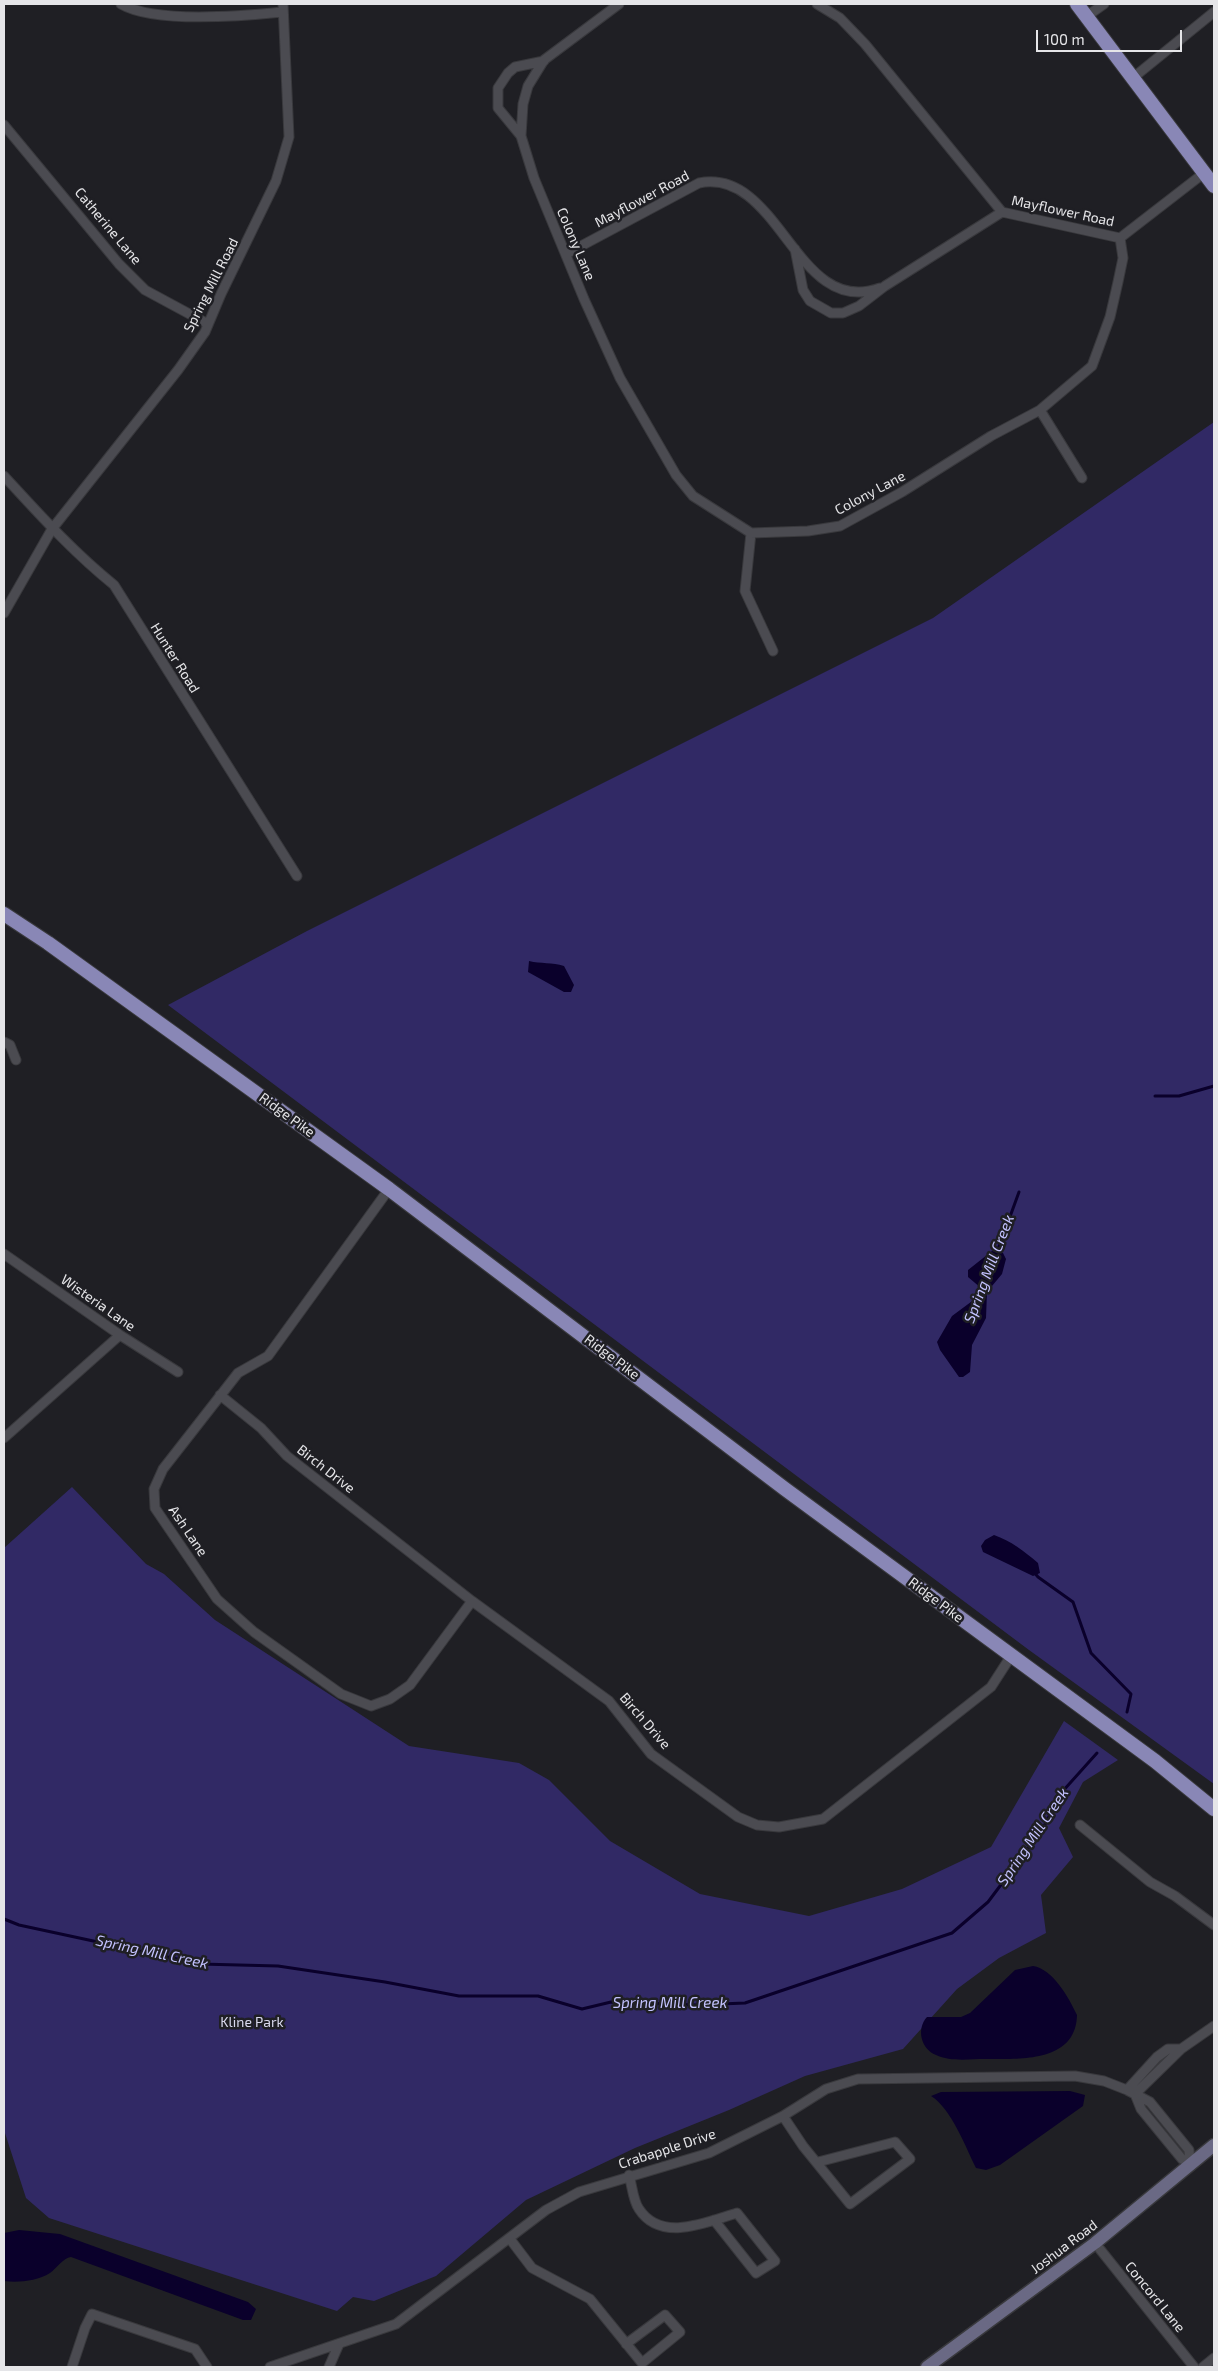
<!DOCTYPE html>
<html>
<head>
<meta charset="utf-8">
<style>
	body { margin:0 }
	#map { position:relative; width:1218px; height:2371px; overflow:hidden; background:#1f1f24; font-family:"Exo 2",sans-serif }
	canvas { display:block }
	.frame { position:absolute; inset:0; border:5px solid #e5e5e8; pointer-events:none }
	.scale { position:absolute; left:1036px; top:30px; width:146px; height:22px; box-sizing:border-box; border:2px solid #e5e5e8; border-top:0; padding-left:6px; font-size:15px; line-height:18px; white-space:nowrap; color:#e5e5e8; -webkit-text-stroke:4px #1f1f24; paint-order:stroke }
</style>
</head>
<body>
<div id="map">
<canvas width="1218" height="2371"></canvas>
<div class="frame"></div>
<div class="scale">100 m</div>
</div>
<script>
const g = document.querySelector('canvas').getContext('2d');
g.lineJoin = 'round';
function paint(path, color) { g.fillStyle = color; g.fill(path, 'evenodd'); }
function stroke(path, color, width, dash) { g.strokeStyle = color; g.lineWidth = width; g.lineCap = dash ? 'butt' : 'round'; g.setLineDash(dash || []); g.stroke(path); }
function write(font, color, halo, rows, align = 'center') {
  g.font = font + ' "Exo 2",sans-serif'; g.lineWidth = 5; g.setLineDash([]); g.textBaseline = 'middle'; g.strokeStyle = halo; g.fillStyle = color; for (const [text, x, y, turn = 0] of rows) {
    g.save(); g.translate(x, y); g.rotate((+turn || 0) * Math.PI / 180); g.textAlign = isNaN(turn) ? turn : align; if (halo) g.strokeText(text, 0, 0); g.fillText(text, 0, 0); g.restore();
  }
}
const green = new Path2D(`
	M1214 422V1784L1029 1650 168 1005 307 931 933 618Z
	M72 1487 146 1564 164 1574 215 1620 409 1746 519 1763 549 1780 610 1841 700 1894 809 1916 902 1889 991 1847 1064 1721 1118 1760 1083 1782 1059 1828 1073 1857 1041 1895 1046 1933 999 1958 957 1989 903 2049 805 2076 729 2110 635 2148 526 2200 436 2276 374 2301 353 2297 337 2311 49 2218 26 2198 4 2130V1548Z`);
const water = new Path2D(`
	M529 961C541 964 552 962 564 966L574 985 571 992H564L528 972Z
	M992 1251 1003 1253 1006 1259 1002 1274 987 1292 986 1318 972 1345 970 1372 963 1377H959L940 1350 937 1342 952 1316 979 1296 981 1288 968 1277V1270Z
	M994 1535C1011 1541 1024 1551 1038 1563L1040 1573 1033 1576 983 1552 981 1546 985 1540Z
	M1033 1966C1053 1969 1069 1998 1077 2015 1076 2063 1019 2059 985 2059 970 2059 950 2062 936 2055 921 2049 916 2029 927 2017H961L970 2013 1015 1970Z
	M1070 2091 1085 2095 1083 2106 1000 2165 986 2170 976 2168C966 2148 951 2108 931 2096L941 2092Z
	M19 2230 60 2234 248 2302 256 2309 251 2320H243L71 2257C63 2258 57 2268 50 2273 37 2281 18 2283 4 2281V2233Z`);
const stream = new Path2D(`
	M1155 1096H1179L1214 1086
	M996 1255 1019 1192
	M1033 1571 1038 1577 1073 1602 1091 1653 1131 1694 1127 1712
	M4 1919 19 1925 200 1964 278 1966 385 1982 459 1996H538L582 2009 611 2002 696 2005 745 2003 952 1933 988 1902 1042 1830 1062 1792 1097 1753`);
const street = new Path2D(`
	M121 4C155 24 243 16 282 12
	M619 4 544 60 528 86 523 104 521 136 534 178 584 299 620 378 676 475 693 496 751 533 808 531 840 526 902 492 991 436 1040 410 1092 366 1110 317 1118 282 1123 258 1120 238
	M817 4 840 18 865 44 1002 212
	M1087 16 1104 4
	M1134 77 1214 12
	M4 125 119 264 145 290 208 324
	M521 136 498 108V88L508 73 515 67 544 61
	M795 249 803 290 810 301 831 313H843L859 306 885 286 1002 212 1120 238 1204 173
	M566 254 699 183C780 167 796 319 880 288
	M1040 410 1082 478
	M4 476C39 514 73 552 114 585L297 876
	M751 533 745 591 773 651
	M4 613 52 529 178 370 205 332 221 294 276 181 289 137 283 4
	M4 1042 10 1045 16 1060
	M389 1189 268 1356 238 1373 163 1469 154 1489 155 1508 217 1599 254 1632 341 1694 371 1706 390 1699 410 1685 472 1601
	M4 1254 120 1335 178 1372
	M220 1395 261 1428 287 1456 472 1601 609 1701 651 1754 738 1817 757 1825 779 1827 823 1819 991 1687 1011 1656
	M4 1438 120 1335
	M1080 1825 1150 1882 1175 1896 1214 1925
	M1127 2090 1157 2057 1168 2049H1181
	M1135 2094 1181 2049 1214 2026
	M1135 2094 1141 2109 1182 2159 1190 2164
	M783 2116 803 2146 850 2204 910 2159 895 2142 818 2162
	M629 2175C632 2185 633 2201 639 2209 661 2243 707 2222 737 2213L775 2261 756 2273 714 2220
	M510 2239 532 2268 590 2299 642 2363 680 2332 665 2315 626 2344
	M1095 2243 1194 2367
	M72 2367 85 2328 92 2314 195 2349 207 2367
	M270 2367 396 2324 546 2210 579 2192 709 2153 783 2116 826 2089 858 2079 1075 2076 1104 2081 1127 2090 1150 2102 1189 2150 1190 2164
	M329 2367 339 2344
	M1203 2367 1214 2358`);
const secondary = new Path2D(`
	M927 2367 1095 2243 1214 2145`);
const primary = new Path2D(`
	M1077 4 1214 186
	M4 914 48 943 389 1189 785 1489 1155 1761 1214 1809`);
const streetNames = [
	["Mayflower Road",642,199,-28],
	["Mayflower Road",1063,211,12],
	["Catherine Lane",108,226,50],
	["Colony Lane",576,244,67],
	["Spring Mill Road",211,285,-63],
	["Colony Lane",870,493,-28],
	["Hunter Road",175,658,58],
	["Ridge Pike",287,1115,36],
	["Wisteria Lane",98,1303,35],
	["Ridge Pike",612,1357,37],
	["Birch Drive",326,1469,38],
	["Ash Lane",188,1531,56],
	["Ridge Pike",936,1600,37],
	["Birch Drive",645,1721,49],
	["Crabapple Drive",667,2149,-18],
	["Joshua Road",1064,2247,-37],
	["Concord Lane",1155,2297,51]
];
const parkNames = [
	["Kline Park",252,2022]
];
const waterNames = [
	["Spring Mill Creek",989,1269,-69],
	["Spring Mill Creek",1033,1837,-56],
	["Spring Mill Creek",152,1952,12],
	["Spring Mill Creek",670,2003]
];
paint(green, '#312965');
paint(water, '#0a002b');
stroke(stream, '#0a002b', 3);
stroke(street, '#39393d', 11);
stroke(secondary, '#39393d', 15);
stroke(primary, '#39393d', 16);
stroke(street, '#4b4b51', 9);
stroke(secondary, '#6a6984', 12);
stroke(primary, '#8987b6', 14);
write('14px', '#e5e5e8', '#1f1f24', streetNames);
write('14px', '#d9d9ee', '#1f1f24', parkNames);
write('italic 15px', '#c3c2fe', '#1f1f24', waterNames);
</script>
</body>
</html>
